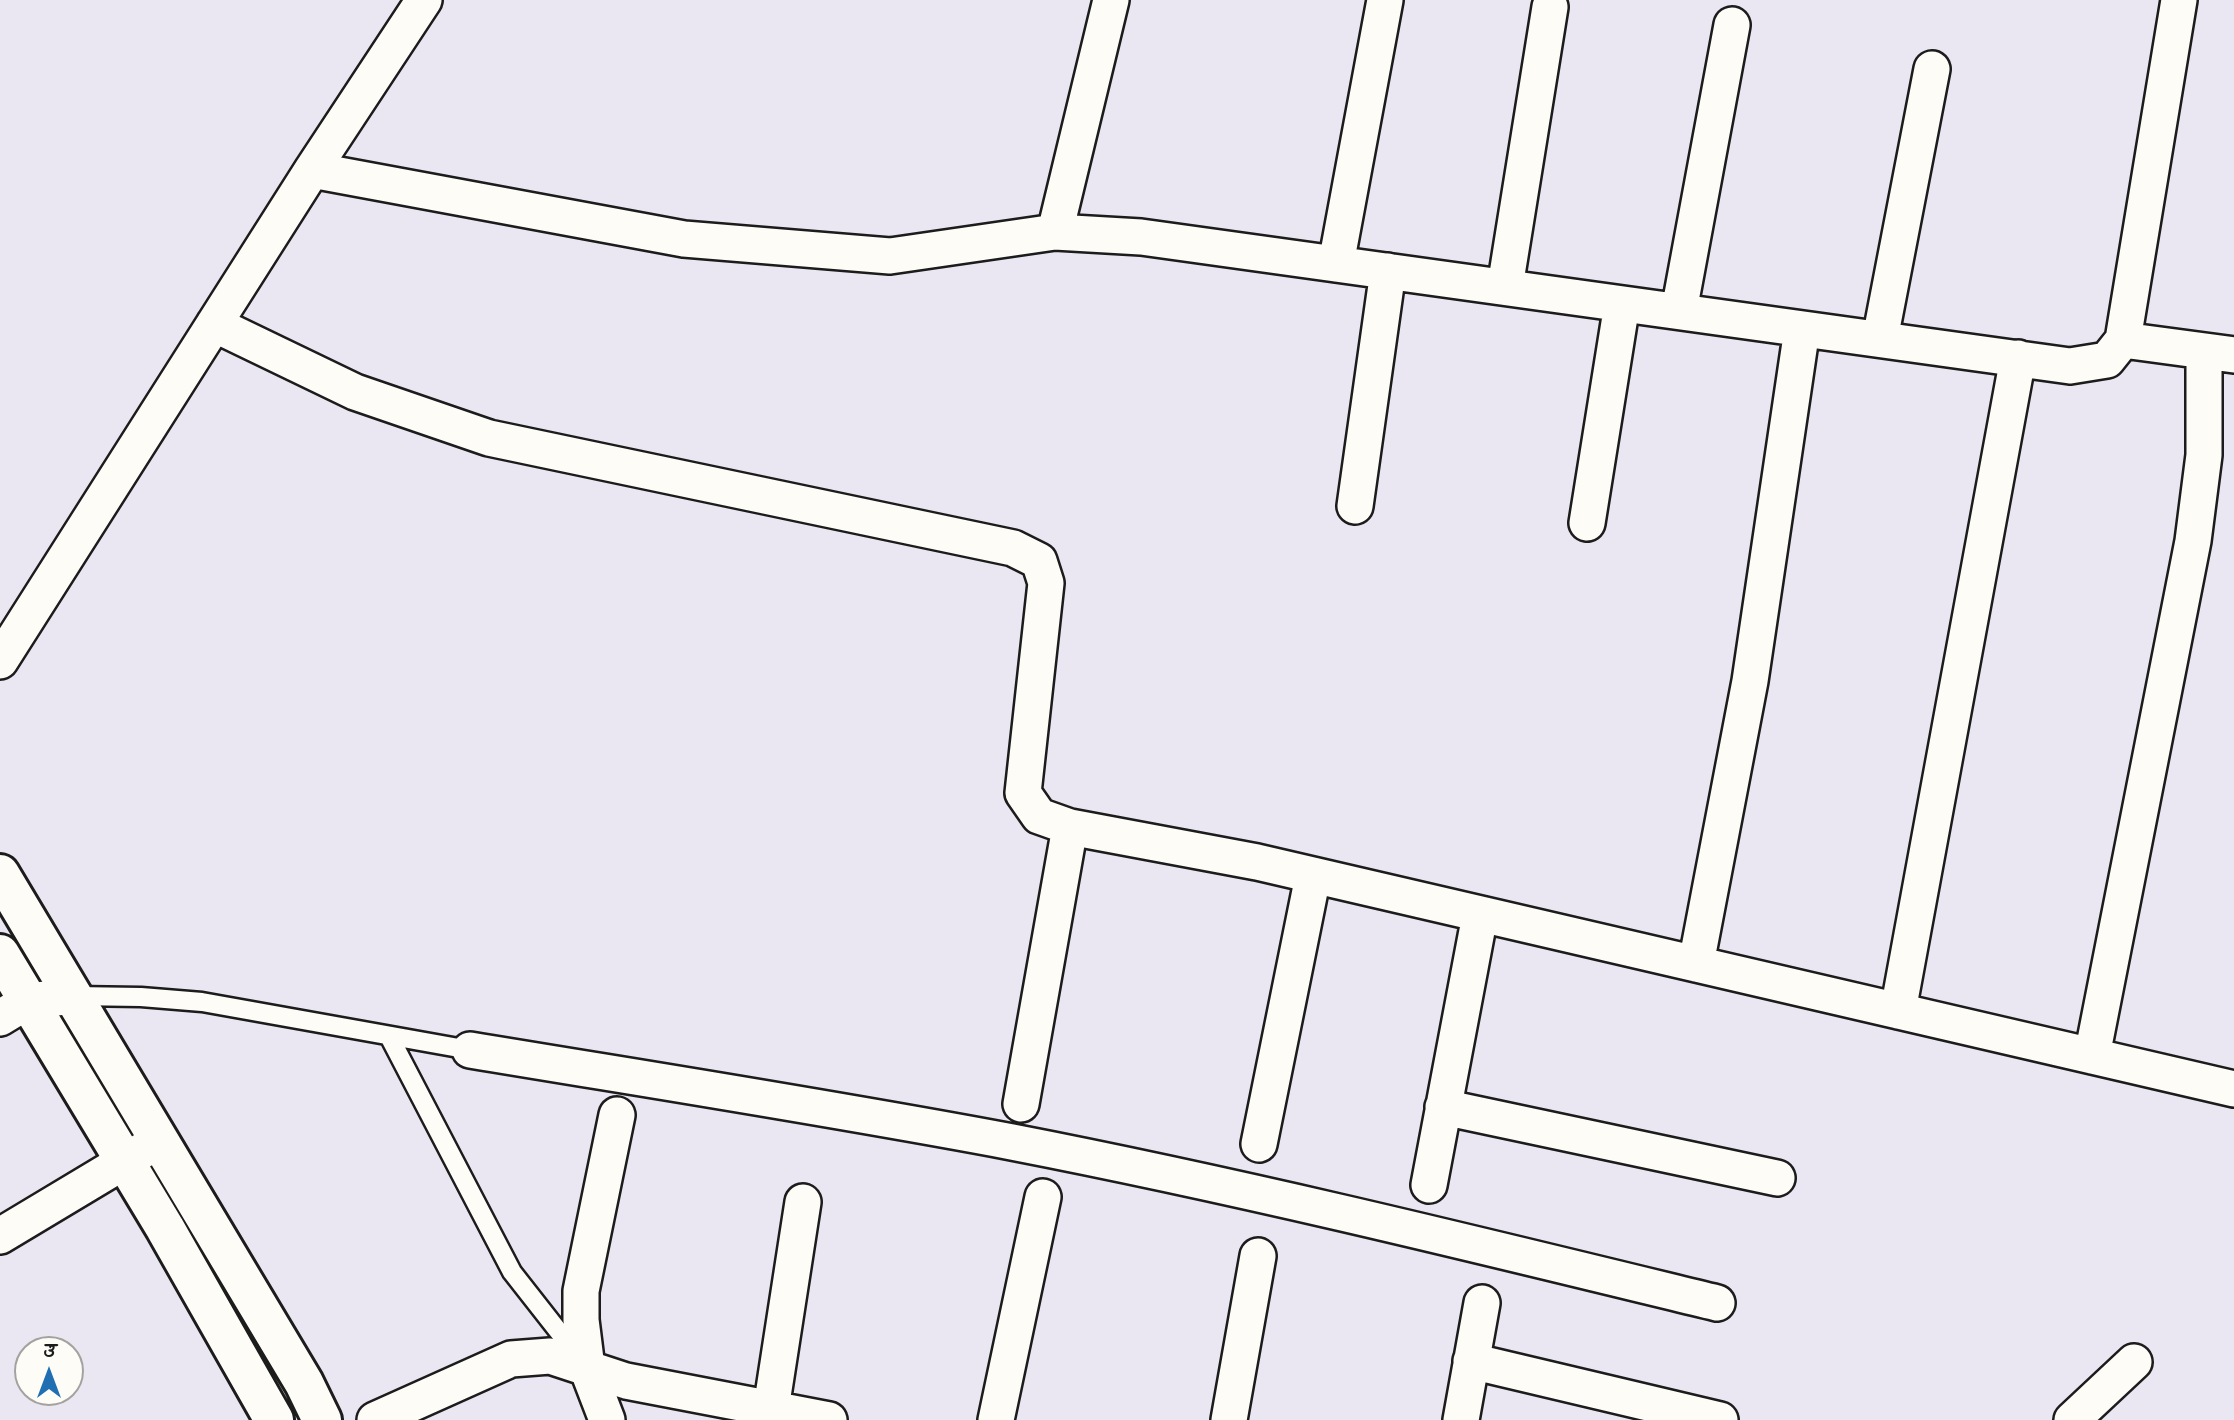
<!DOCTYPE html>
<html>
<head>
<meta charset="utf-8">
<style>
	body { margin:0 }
	#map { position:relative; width:2234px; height:1420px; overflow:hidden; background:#eae7f2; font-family:Kalam,"Playpen Sans Deva",sans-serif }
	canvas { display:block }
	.north { position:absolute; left:14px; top:1336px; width:70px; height:70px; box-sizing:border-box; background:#fdfcf7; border:2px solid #a3a29f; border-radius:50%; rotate:0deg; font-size:19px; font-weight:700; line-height:28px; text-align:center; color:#1c1c1c }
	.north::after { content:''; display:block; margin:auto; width:24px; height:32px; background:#1f6fb2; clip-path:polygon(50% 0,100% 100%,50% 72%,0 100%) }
</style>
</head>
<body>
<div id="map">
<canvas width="2234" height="1420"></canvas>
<div class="north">उ</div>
</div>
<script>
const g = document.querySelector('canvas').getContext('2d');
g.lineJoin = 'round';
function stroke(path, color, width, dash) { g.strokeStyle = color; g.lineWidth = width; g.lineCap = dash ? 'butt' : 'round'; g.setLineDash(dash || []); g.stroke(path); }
const service = new Path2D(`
	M74 996 141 997 202 1002 470 1050
	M389 1036 512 1272 581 1360`);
const minor = new Path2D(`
	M312 170 684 239 890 256 1055 232 1141 237 2070 366 2107 360 2123 340 2179 0
	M1055 232 1111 0
	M1336 264 1385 0
	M1505 287 1550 7
	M1679 311 1732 25
	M214 324 355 392 489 438 1013 548 1039 561 1046 583 1023 793 1039 816 1070 827 1257 862 2234 1089
	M1880 339 1932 69
	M2123 340 2234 355
	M1355 506 1388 271
	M1587 523 1622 304
	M0 661 312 170 424 0
	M1696 964 1750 681 1802 329
	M1898 1011 2018 358
	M0 1018 28 1001 74 996
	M470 1050C651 1080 832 1108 1012 1142 1249 1188 1483 1246 1717 1303
	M2092 1056 2193 541 2204 455V351
	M1021 1104 1070 827
	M1443 1107 1777 1178
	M1259 1144 1313 876
	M1429 1185 1480 915
	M0 1236 150 1146
	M1471 1361 1720 1420
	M771 1409 803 1202
	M375 1420 511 1359 550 1356 626 1381 829 1420
	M607 1420 587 1368 581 1320V1291L617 1115
	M996 1420 1043 1197
	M1229 1420 1258 1256
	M1461 1420 1482 1303
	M2072 1420 2134 1362`);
const primary = new Path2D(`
	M0 874 304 1383 322 1420
	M0 954 165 1228 274 1420`);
stroke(service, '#1c1c1c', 23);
stroke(minor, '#1c1c1c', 40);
stroke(primary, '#1c1c1c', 44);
stroke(service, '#fdfcf7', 18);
stroke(minor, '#fdfcf7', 35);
stroke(primary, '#fdfcf7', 38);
</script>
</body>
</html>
